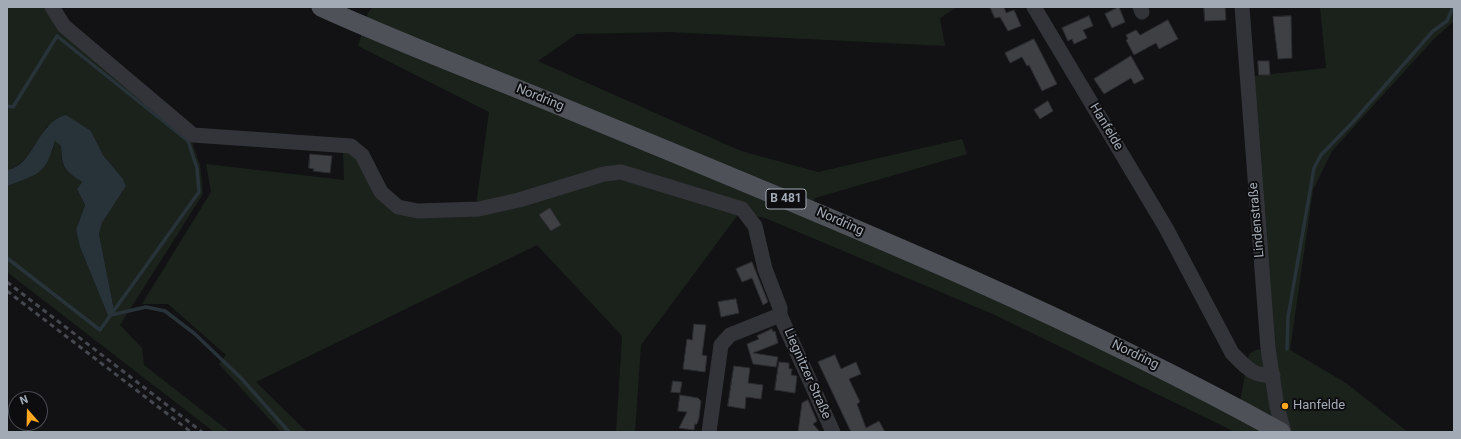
<!DOCTYPE html>
<html>
<head>
<meta charset="utf-8">
<style>
	body { margin:0 }
	#map { position:relative; width:1461px; height:439px; overflow:hidden; background:#121214; font-family:Roboto,sans-serif }
	canvas { display:block }
	.frame { position:absolute; inset:0; border:8px solid #a2aab6; pointer-events:none }
	.north { position:absolute; left:8px; top:391px; width:40px; height:40px; box-sizing:border-box; background:#0d0d0f; border:1px solid #494c52; border-radius:50%; rotate:340deg; font-size:11px; font-weight:700; line-height:16px; text-align:center; color:#a2aab6 }
	.north::after { content:''; display:block; margin:auto; width:14px; height:18px; background:#ffa71f; clip-path:polygon(50% 0,100% 100%,50% 72%,0 100%) }
</style>
</head>
<body>
<div id="map">
<canvas width="1461" height="439"></canvas>
<div class="frame"></div>
<div class="north">N</div>
</div>
<script>
const g = document.querySelector('canvas').getContext('2d');
g.lineJoin = 'round';
function paint(path, color) { g.fillStyle = color; g.fill(path, 'evenodd'); }
function stroke(path, color, width, dash) { g.strokeStyle = color; g.lineWidth = width; g.lineCap = dash ? 'butt' : 'round'; g.setLineDash(dash || []); g.stroke(path); }
function write(font, color, halo, rows, align = 'center') {
  g.font = font + ' Roboto,sans-serif'; g.lineWidth = 4; g.setLineDash([]); g.textBaseline = 'middle'; g.strokeStyle = halo; g.fillStyle = color; for (const [text, x, y, turn = 0] of rows) {
    g.save(); g.translate(x, y); g.rotate((+turn || 0) * Math.PI / 180); g.textAlign = isNaN(turn) ? turn : align; if (halo) g.strokeText(text, 0, 0); g.fillText(text, 0, 0); g.restore();
  }
}
const green = new Path2D(`
	M7 7H49L190 136 200 165 203 194 120 325 142 348 144 365 230 432H214L7 272V186L31 177 52 152 55 141 61 146C61 168 64 170 82 182L77 189 85 205 76 230 80 247 109 318 114 310 99 234 102 223 126 186 123 179 103 155 91 131 82 126H47C38 140 25 167 7 170Z
	M372 7H957L940 18 945 46 670 32 577 34 538 61 741 151 818 172 962 139 967 154 815 198 807 216 1096 344 1237 417 1249 354 1256 350 1268 348 1246 77 1326 68 1320 7H1454V21L1433 40 1332 151 1313 190 1290 350 1346 383 1408 432H1235L995 315 765 218 740 212 641 345 635 432H616L622 336 537 245 256 382 307 432H281L219 364 226 355 168 304H142L211 192 206 164 344 180 343 150H349L398 213 476 205 489 112 358 46 368 13Z`);
const water = new Path2D(`
	M66 115 91 131 103 155 123 179 126 186 102 223 99 234 114 310 109 318 80 247 76 230 85 205 77 189 82 182C64 170 62 168 61 146L55 141C45 175 39 174 7 186V170C34 166 37 122 66 115Z`);
const stream = new Path2D(`
	M7 106 13 107 57 36 188 141 197 168 199 192 100 330 7 258
	M111 315 146 307 165 311 195 334 241 378 289 432
	M1287 349 1288 317 1314 168 1321 155 1353 122 1433 31 1447 21 1453 7`);
const building = new Path2D(`
	M990 7H1004L1006 13 1014 10 1021 26 1008 31 1000 17 995 18Z
	M1119 7 1125 22 1112 28 1105 14Z
	M1204 7H1225L1226 20 1205 21Z
	M1089 16 1093 26 1083 30 1087 38 1074 44 1072 39 1068 41 1062 28Z
	M1291 16 1292 58 1278 59 1273 17Z
	M1168 20 1178 39 1159 49 1156 43 1134 55 1126 40 1128 39 1126 35 1136 30 1140 35Z
	M1034 39 1057 84 1042 91 1029 65 1027 66 1022 57 1010 63 1005 53Z
	M1131 56 1144 79 1134 84 1131 78 1104 94 1094 79Z
	M1258 61H1269L1270 75H1259Z
	M1048 101 1053 111 1040 119 1034 110Z
	M310 154 332 156 330 173 313 171 314 169 309 168Z
	M550 208 561 225 551 231 539 215Z
	M752 262 768 302 763 305 752 278 742 282 736 269Z
	M736 299 739 313 721 317 718 302Z
	M694 324 706 325 702 355 707 356 705 372 683 369 687 339 692 340Z
	M772 329 773 332 775 331 778 343 753 353 778 357 776 367 753 364 747 344 759 339 757 336Z
	M835 355 841 369 856 362 861 374 849 379 860 402 857 404 866 428 879 421 885 432H851L818 362Z
	M779 362 789 363V369H792L791 375 797 376 795 393 775 390Z
	M734 366 750 368 748 383 763 385 761 399 746 397 745 409 728 406Z
	M673 381 682 382 680 393 671 392Z
	M680 395 698 398 701 401 699 418 697 424H695L694 430 679 428 687 412 678 411Z
	M808 400 817 421 813 424 820 432H798L802 403Z`);
const minor = new Path2D(`
	M52 7 64 26 193 135 351 146 362 155 381 192 398 207 418 211 479 209 519 200 604 174 621 172 742 209 755 226 765 269 780 308V315L833 432
	M1034 7 1166 228 1232 353C1245 366 1253 377 1273 375
	M1140 7 1142 12
	M1242 7 1268 348 1277 407 1284 432
	M709 432 721 345 730 335 780 315`);
const major = new Path2D(`
	M321 7C398 42 477 72 555 104 801 206 1048 303 1281 432`);
const rail = new Path2D(`
	M7 282 202 432
	M7 291 191 432`);
const markers = [
	[1285,406,4,"#ffa71f"]
];
const shields = [
	[786,199,40]
];
const shieldNames = [
	["B 481",786,199]
];
const streetNames = [
	["Nordring",540,98,22],
	["Hanfelde",1106,127,59],
	["Lindenstraße",1257,220,-95],
	["Nordring",840,222,24],
	["Nordring",1135,355,26],
	["Liegnitzer Straße",807,374,66]
];
const poiNames = [
	["Hanfelde",1293,406]
];
paint(green, '#1a221b');
paint(water, '#283239');
stroke(stream, '#283239', 3.5);
paint(building, '#3e4044');
stroke(building, '#2c2c30', 1);
stroke(minor, '#333439', 15);
stroke(major, '#4f5159', 19);
stroke(rail, '#46484f', 3, [5, 4]);
for (const [x, y, r, color] of markers) { const dot = new Path2D(); dot.arc(x, y, r, 0, 2 * Math.PI); g.fillStyle = color; g.fill(dot); stroke(dot, '#0d0d0f', 1.5); }
for (const [x, y, w] of shields) { const box = new Path2D(); box.roundRect(x - w / 2, y - 10, w, 20, 3); g.fillStyle = '#0d0d0f'; g.fill(box); stroke(box, '#a2aab6', 1); }
write('bold 12px', '#a2aab6', null, shieldNames);
write('13px', '#a2aab6', '#0d0d0f', streetNames);
write('13px', '#a2aab6', '#0d0d0f', poiNames, 'left');
</script>
</body>
</html>
